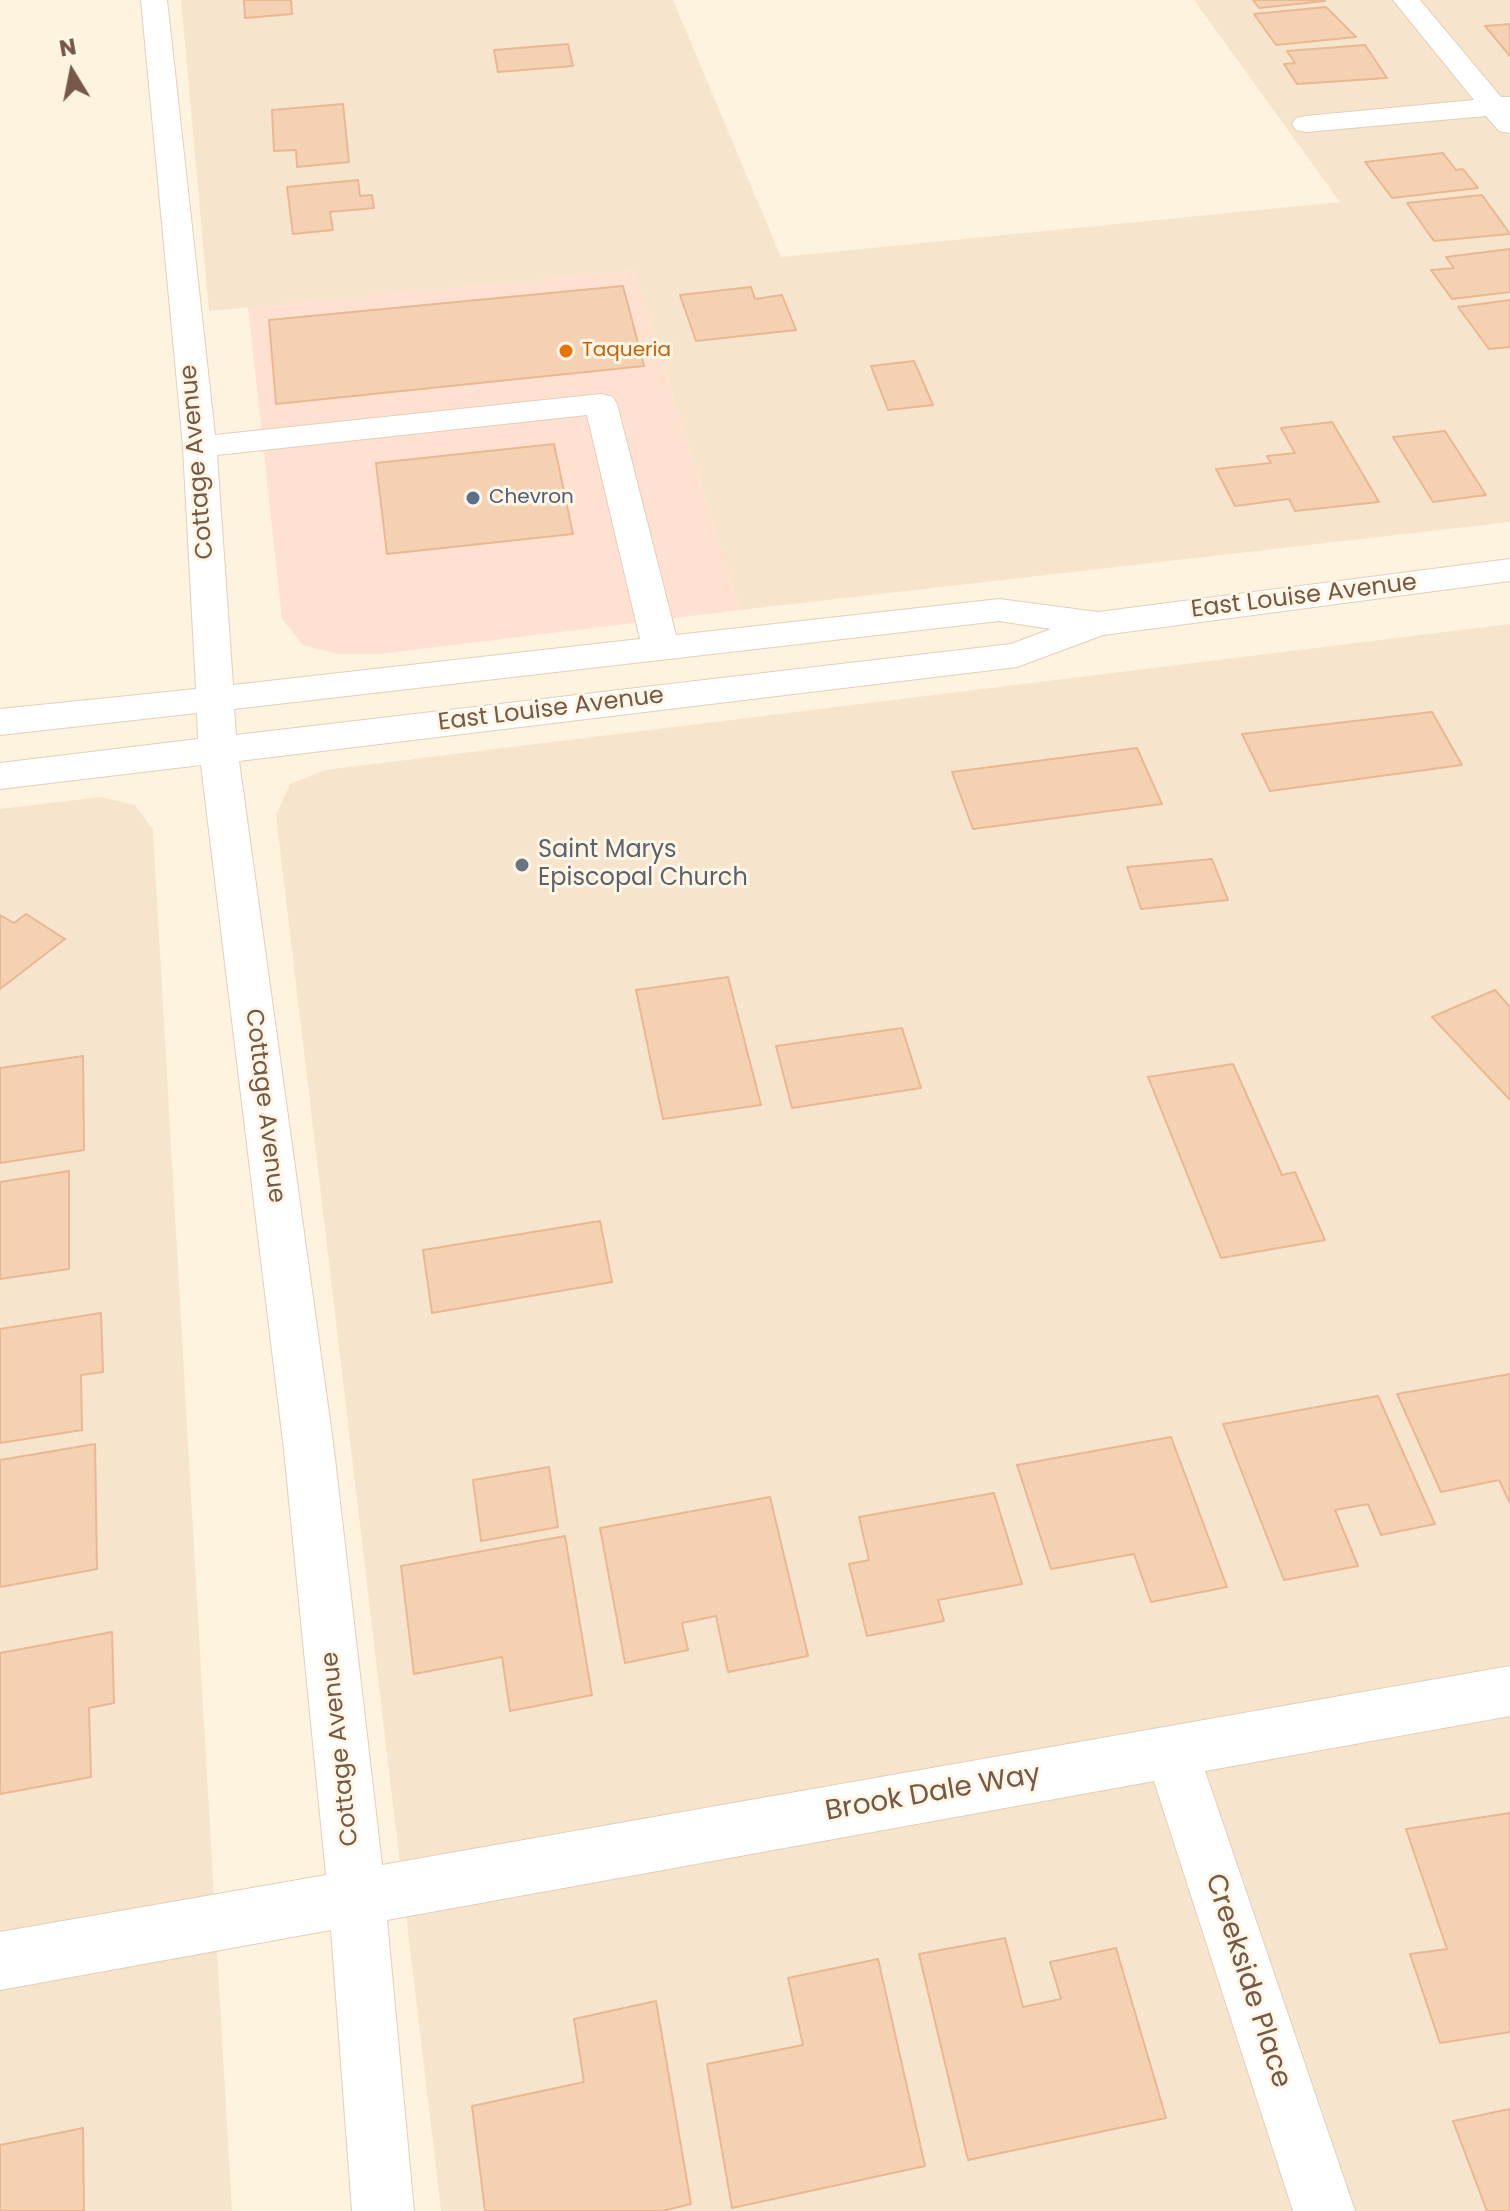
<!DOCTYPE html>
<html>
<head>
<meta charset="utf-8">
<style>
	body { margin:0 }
	#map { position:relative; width:1510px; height:2211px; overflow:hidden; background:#fef3de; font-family:Poppins,sans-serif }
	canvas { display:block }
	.north { position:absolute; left:32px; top:32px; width:80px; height:80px; -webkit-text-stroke:6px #fff6e6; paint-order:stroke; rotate:350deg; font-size:22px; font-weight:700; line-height:32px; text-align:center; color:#755845 }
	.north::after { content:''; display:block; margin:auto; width:28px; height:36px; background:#755845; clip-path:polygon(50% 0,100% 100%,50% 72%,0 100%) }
</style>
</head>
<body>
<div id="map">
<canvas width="1510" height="2211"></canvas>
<div class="north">N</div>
</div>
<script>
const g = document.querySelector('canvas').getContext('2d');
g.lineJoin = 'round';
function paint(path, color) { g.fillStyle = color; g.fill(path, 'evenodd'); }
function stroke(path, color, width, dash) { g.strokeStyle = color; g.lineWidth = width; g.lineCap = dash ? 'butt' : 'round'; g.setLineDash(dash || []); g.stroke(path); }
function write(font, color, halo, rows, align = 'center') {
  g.font = font + ' Poppins,sans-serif'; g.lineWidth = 6; g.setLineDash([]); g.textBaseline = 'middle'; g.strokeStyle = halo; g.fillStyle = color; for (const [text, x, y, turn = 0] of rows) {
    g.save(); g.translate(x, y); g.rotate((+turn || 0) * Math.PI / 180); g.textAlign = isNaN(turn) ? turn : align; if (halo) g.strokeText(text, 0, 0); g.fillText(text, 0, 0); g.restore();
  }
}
const residential = new Path2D(`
	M181 0H673L781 257 1340 202 1194 0H1510V522L740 610 634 271 209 311Z
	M1510 624V2211H441L276 815 290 784 325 770Z
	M100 797 135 805 153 830 232 2211H0V809Z`);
const commercial = new Path2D(`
	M634 271 740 610 380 654H338L303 645 282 619 248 307Z`);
const building = new Path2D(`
	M244 0H291L292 14 245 18Z
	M1253 0H1324L1325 1 1259 8Z
	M1326 7 1356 37 1276 45 1254 14Z
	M1510 24V56L1485 26Z
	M568 44 573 66 498 72 494 50Z
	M1365 45 1387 78 1297 84 1284 64 1295 63 1287 51Z
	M343 104 349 162 297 167 296 150 274 151 272 110Z
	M1443 153 1456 170 1463 169 1478 188 1392 198 1365 162Z
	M358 180 360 196 372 195 374 208 330 212 333 230 293 234 287 187Z
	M1482 195 1510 234 1434 241 1407 203Z
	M1510 249V292L1452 299 1431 270 1454 268 1446 257Z
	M623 286 644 366 276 404 269 320Z
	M751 287 755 299 782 295 796 330 696 341 680 295Z
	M1510 300V347L1489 349 1458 307Z
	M914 361 933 405 888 410 871 366Z
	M1332 422 1379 502 1295 511 1289 499 1235 506 1216 469 1271 463 1267 456 1295 453 1281 428Z
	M1445 431 1486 495 1433 502 1393 437Z
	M554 444 573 534 387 554 376 463Z
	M1432 712 1462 765 1270 791 1242 734Z
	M1137 748 1162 804 973 829 952 772Z
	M1212 859 1228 900 1141 909 1127 867Z
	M26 914 65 939 0 989V915L14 923Z
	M728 977 761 1105 663 1119 636 990Z
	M1495 990 1510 1007V1100L1432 1017Z
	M902 1028 921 1088 792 1108 776 1046Z
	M83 1056 84 1150 0 1163V1068Z
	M1233 1064 1282 1175 1295 1172 1325 1240 1221 1258 1148 1077Z
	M69 1171V1269L0 1279V1182Z
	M600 1221 612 1282 432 1313 423 1250Z
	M101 1313 103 1372 81 1375 82 1430 0 1443V1329Z
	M1510 1374V1503L1499 1480 1441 1492 1397 1394Z
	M1378 1396 1435 1524 1381 1535 1368 1504 1335 1510 1358 1566 1284 1580 1223 1424Z
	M1171 1437 1227 1587 1151 1602 1134 1554 1051 1569 1017 1465Z
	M95 1444 97 1569 0 1587V1460Z
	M549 1467 558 1527 481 1541 473 1480Z
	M994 1493 1022 1584 938 1600 944 1621 867 1636 849 1564 869 1560 859 1517Z
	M770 1497 808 1656 728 1672 716 1616 682 1623 688 1650 625 1663 600 1528Z
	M565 1536 592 1695 510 1711 502 1657 414 1674 401 1566Z
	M112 1632 114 1703 89 1708 91 1777 0 1794V1653Z
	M1510 1813V2032L1440 2043 1410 1954 1447 1949 1406 1829Z
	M1005 1938 1023 2007 1061 1999 1050 1962 1116 1948 1166 2118 968 2160 919 1954Z
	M878 1959 925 2166 732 2208 707 2064 803 2045 788 1978Z
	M656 2001 691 2204 662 2211H485L472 2106 584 2082 574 2019Z
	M1510 2109V2211H1487L1453 2121Z
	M83 2128 84 2211H0V2145Z`);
const minor = new Path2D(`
	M141 0H167L215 435 601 394 613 397 617 404 676 635 999 599 1098 612 1510 559V581L1103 635 1017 667 239 761 334 1450 382 1865 1510 1666V1716L1205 1771 1355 2211H1293L1154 1781 387 1920 414 2211H352L331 1930 0 1990V1932L326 1875 284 1450 201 765 0 789V763L198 739 197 713 0 735V709L196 689 183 447ZM587 415 640 639 233 685 217 455ZM999 621 1051 629 1011 644 236 735 234 709Z
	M1393 0H1420L1501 97H1510V133L1499 131 1486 116 1306 132 1296 130 1292 124 1296 118 1306 116 1474 100Z`);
const markers = [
	[566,351,8,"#e8710a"],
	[473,498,8,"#5c6f8a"],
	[522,865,8,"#6b7280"]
];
const farFoodnames = [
	["Taqueria",582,351]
];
const farServicenames = [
	["Chevron",489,498]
];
const streetNames = [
	["Cottage Avenue",198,462,-95],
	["East Louise Avenue",1304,597,-7],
	["East Louise Avenue",551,710,-7],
	["Cottage Avenue",264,1106,83],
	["Cottage Avenue",341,1749,-96]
];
const worshipNames = [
	["Saint Marys",538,851],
	["Episcopal Church",538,879]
];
const nearStreetnames = [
	["Brook Dale Way",933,1794,-10],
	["Creekside Place",1247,1981,72]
];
paint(residential, '#f6e5cc');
paint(commercial, '#ffe1d1');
paint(building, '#f5d1b4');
stroke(building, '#e9b893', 2);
stroke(minor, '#e2cfba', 2);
paint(minor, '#fff');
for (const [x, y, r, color] of markers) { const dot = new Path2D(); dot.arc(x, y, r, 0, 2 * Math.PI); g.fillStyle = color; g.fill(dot); stroke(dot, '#fff6e6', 3); }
write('20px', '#c56008', '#fff6e6', farFoodnames, 'left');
write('20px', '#4e5e75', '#fff6e6', farServicenames, 'left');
write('24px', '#755845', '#fff6e6', streetNames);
write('24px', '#5b616d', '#fff6e6', worshipNames, 'left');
write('28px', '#755845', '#fff6e6', nearStreetnames);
</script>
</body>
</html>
